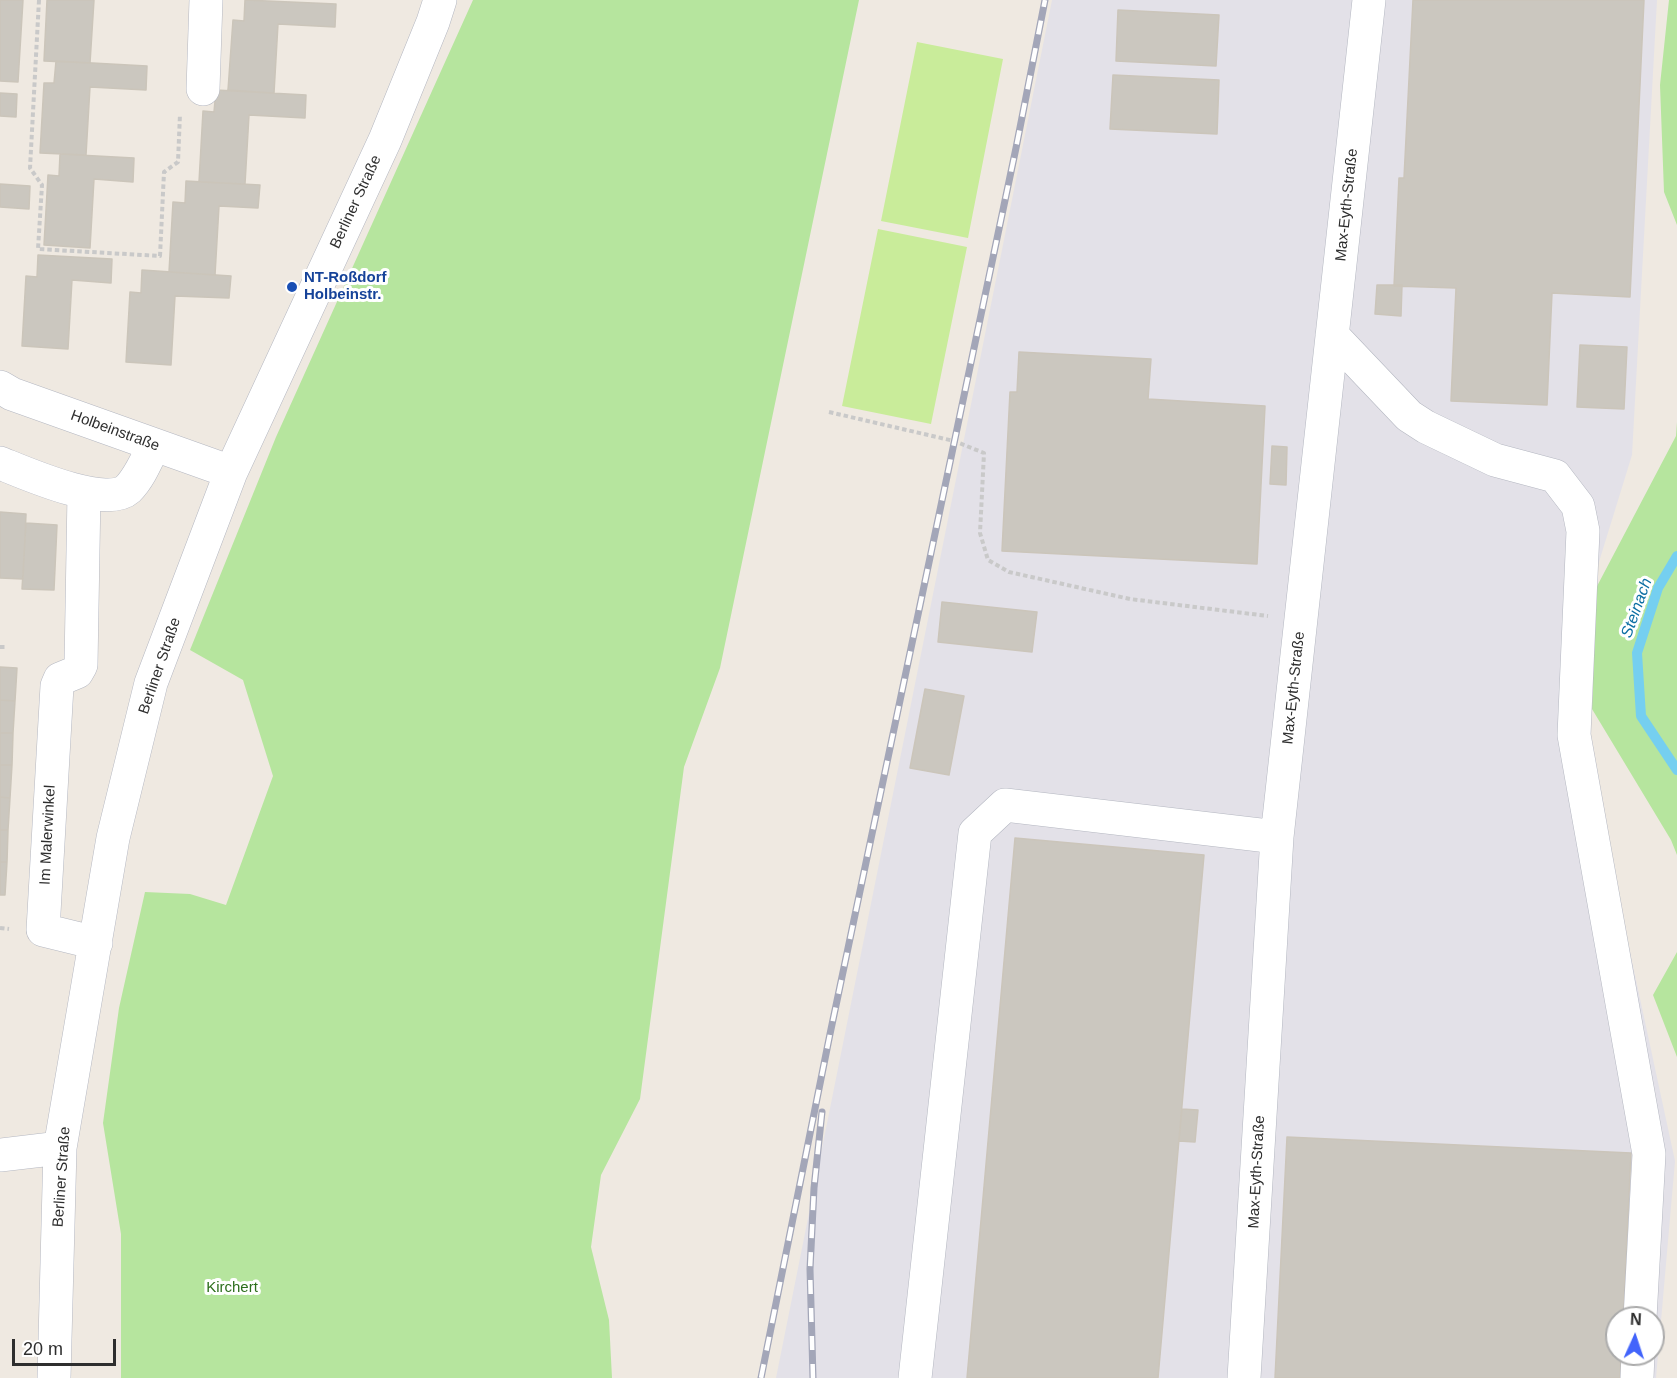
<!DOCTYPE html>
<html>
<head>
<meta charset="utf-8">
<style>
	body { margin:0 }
	#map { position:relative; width:1677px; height:1378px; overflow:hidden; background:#efe9e1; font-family:Helvetica,sans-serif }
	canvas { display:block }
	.north { position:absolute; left:1605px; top:1306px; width:60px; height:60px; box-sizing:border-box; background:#fff; border:2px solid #ababab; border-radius:50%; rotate:3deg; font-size:16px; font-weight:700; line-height:24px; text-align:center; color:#2e2e2e }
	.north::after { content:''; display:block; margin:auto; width:21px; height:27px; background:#4264fb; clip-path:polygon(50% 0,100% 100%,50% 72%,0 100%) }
	.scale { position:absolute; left:12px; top:1339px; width:104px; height:27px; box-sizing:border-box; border:3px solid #2e2e2e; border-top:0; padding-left:8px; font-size:18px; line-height:21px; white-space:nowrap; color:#2e2e2e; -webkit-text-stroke:4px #fff; paint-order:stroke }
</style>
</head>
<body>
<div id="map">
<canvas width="1677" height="1378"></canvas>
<div class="north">N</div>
<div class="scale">20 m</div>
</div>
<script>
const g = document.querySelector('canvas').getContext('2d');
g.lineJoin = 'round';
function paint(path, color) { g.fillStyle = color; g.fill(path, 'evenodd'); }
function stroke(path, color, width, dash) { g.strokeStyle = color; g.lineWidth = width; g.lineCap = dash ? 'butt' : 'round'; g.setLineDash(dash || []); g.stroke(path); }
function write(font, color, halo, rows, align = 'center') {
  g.font = font + ' Helvetica,sans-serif'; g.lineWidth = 6; g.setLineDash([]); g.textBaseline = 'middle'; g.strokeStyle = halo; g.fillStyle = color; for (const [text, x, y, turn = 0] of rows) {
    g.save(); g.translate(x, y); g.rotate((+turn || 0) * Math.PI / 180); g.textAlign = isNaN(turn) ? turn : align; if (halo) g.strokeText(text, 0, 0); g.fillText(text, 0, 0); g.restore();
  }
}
const industrial = new Path2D(`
	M1052 0H1657L1632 455 1590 591 1581 725 1675 1161 1656 1378H776ZM1617 1318H1653V1354H1617Z`);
const green = new Path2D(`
	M473 0H859L720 668 684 767 640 1099 601 1175 591 1247 609 1320 612 1378H121V1234L103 1123 119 1008 145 892 190 894 226 905 273 776 243 680 190 650 276 437Z
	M1669 0H1677V225L1664 192 1660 85Z
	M1677 422V855L1671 840 1592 709 1595 590 1676 436Z
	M1677 952V1057L1653 995Z`);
const pitch = new Path2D(`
	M917 42 1003 59 968 238 881 221Z
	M878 229 967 247 931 424 842 406Z`);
const stream = new Path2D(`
	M1677 556 1658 588 1637 653 1641 716 1677 770`);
const building = new Path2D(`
	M0 0H23L18 82 0 81Z
	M47 0H94L90 63 44 61Z
	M245 0 336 4 335 27 278 24 274 93 228 90 233 20 244 21Z
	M1413 0H1644L1630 297 1552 293 1547 405 1451 401 1456 288 1394 286 1399 178H1404Z
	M1118 10 1219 15 1216 66 1116 61Z
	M56 61 147 66 146 90 90 87 86 155 40 153 44 83H54Z
	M1113 75 1219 80 1217 134 1110 129Z
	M216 90 306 95 305 118 249 115 245 184 199 182 203 111 214 112Z
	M0 93 17 94 16 117 0 116Z
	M60 154 134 158 133 182 94 179 90 248 44 245 48 175 59 176Z
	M186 181 260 185 258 208 219 206 215 275 169 272 173 202 185 203Z
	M0 184 30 186 29 209 0 207Z
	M38 255 112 259 111 283 72 280 68 349 22 346 26 276 37 277Z
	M142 270 231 276 229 298 175 296 171 365 126 362 130 292 141 293Z
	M1377 285H1402L1401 316 1375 314Z
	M1580 345 1627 347 1624 409 1577 407Z
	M1019 352 1151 359 1148 399 1265 406 1257 564 1002 551 1010 392H1017Z
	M1272 446 1287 447 1286 485 1270 484Z
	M0 512 26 514 23 579 0 578Z
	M26 523 57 525 54 590 22 589Z
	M942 602 1037 612 1032 652 938 642Z
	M0 667 17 668 15 701 0 700Z
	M925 689 964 696 949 775 910 768Z
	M0 700 15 701 13 733H0Z
	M0 733H13L12 765H0Z
	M0 765H12L10 798 0 797Z
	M0 797 10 798 8 830H0Z
	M0 830H8L7 862H0Z
	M1015 838 1204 855 1158 1378H967Z
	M0 862H7L5 895H0Z
	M1182 1109 1198 1110 1195 1142 1179 1141Z
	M1287 1137 1631 1153 1623 1318H1617V1354H1621L1620 1378H1275Z`);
const path = new Path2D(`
	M39 0 30 168 42 185 38 249 160 256 164 172 178 162 180 114
	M829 412 954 441 984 453 980 533 988 560 1009 572 1130 599 1268 616
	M0 647H7
	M0 928 9 929`);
const minor = new Path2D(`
	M203 89 206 0
	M1332 335 1409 416 1426 427 1495 460 1555 476 1578 506 1583 531 1574 735 1649 1154 1640 1318
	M0 387 12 394 231 472
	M0 463C25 473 106 509 128 489 140 477 147 459 154 445
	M84 493 81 665 77 672 60 679 57 686 43 930 96 943
	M0 1155 60 1148
	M54 1378 60 1148 113 838 151 683 231 472 385 140 433 22 440 0
	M915 1378 975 833 1005 805 1277 837
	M1244 1378 1277 837 1369 0
	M1637 1378 1638 1354`);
const rail = new Path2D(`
	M761 1378 830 1034 1016 148 1045 0
	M813 1378 810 1269 814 1188 822 1112`);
const markers = [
	[292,287,6,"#1a4fb4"]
];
const streetNames = [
	["Berliner Straße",356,202,-65],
	["Max-Eyth-Straße",1347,205,-84],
	["Holbeinstraße",115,431,20],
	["Berliner Straße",160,666,-71],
	["Max-Eyth-Straße",1294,688,-84],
	["Im Malerwinkel",48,835,-87],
	["Max-Eyth-Straße",1257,1172,-87],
	["Berliner Straße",62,1177,-86]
];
const transitNames = [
	["NT-Roßdorf",304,278],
	["Holbeinstr.",304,295]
];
const parkNames = [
	["Kirchert",232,1288]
];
const waterNames = [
	["Steinach",1637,608,-70]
];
paint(industrial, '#e3e1e8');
paint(green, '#b6e59e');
paint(pitch, '#c9ec9a');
stroke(stream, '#75cff0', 10);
paint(building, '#cbc7bf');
stroke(building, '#cbc5ba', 1.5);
stroke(minor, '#b4b7c1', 34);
stroke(path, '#c9c9c9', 4, [4.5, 3]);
stroke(minor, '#fff', 33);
stroke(rail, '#a3a6b8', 7);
stroke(rail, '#fff', 4.5, [14]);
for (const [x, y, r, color] of markers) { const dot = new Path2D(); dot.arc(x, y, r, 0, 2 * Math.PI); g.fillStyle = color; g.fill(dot); stroke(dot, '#fff', 2); }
write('15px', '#2e2e2e', '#fff', streetNames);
write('bold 15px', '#164399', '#fff', transitNames, 'left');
write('15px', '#2c6e1b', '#fff', parkNames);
write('italic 16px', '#0d6fa3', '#fff', waterNames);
</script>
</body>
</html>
